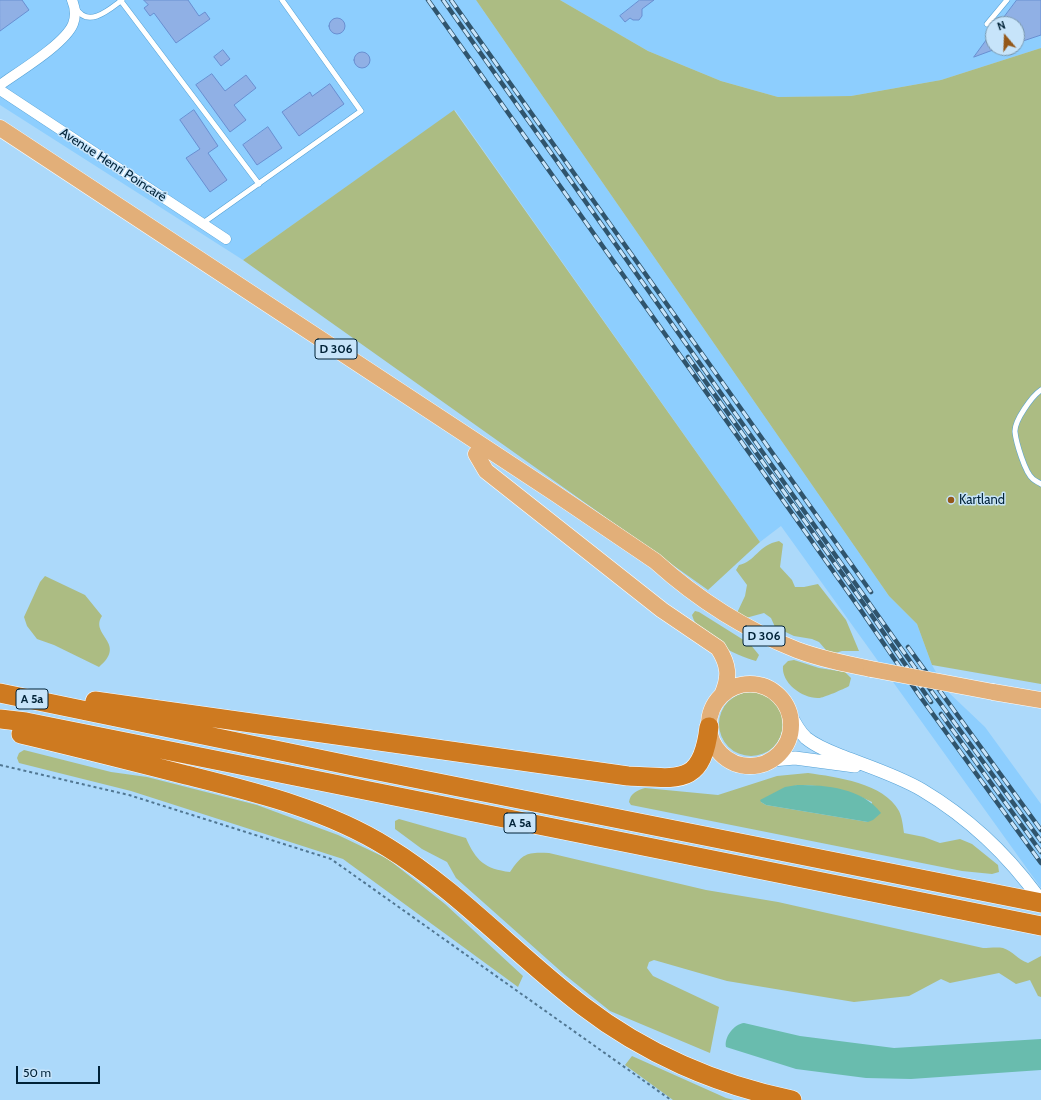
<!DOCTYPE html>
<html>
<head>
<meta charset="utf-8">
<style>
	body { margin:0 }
	#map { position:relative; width:1041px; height:1100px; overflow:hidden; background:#acd9fa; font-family:Cabin,sans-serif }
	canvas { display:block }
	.north { position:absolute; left:985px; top:16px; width:40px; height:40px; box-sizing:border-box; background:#c7e4fa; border:1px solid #7896ac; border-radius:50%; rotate:341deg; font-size:11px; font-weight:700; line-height:16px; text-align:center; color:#012237 }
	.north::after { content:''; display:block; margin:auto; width:14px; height:18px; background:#94581a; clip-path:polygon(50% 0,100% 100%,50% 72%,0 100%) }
	.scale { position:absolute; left:16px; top:1066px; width:84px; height:18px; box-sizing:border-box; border:2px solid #012237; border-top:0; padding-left:5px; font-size:12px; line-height:14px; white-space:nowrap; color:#012237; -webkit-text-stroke:3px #c7e4fa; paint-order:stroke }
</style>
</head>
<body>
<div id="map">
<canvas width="1041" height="1100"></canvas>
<div class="north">N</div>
<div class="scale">50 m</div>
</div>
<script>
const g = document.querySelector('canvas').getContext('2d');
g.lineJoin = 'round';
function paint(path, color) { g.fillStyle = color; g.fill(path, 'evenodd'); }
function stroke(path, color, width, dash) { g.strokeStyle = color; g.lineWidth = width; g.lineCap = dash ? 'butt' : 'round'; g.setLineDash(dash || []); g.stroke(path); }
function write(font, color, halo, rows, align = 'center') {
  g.font = font + ' Cabin,sans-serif'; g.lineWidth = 3; g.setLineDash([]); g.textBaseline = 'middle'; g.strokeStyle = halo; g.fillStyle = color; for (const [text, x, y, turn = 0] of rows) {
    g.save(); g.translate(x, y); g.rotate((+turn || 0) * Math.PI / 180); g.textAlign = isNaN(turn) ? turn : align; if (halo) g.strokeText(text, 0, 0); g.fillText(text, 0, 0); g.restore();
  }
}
const built = new Path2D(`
	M0 0H476L889 596 917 624 932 665 946 690 985 727 1041 804V888L781 526 760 542 455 110 243 260 0 105Z
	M560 0H1041V48L941 80 851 96 778 97 721 81 648 51ZM993 24H1017V48H993Z`);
const green = new Path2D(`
	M476 0H560L648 51 721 81 778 97 851 96 941 80 1041 48V684L932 665 917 624 889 596Z
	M454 110 760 542 708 590 243 260Z
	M779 541 783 544 780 567 792 580 795 587H804L818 584 846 620 859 651H842L832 654 826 650 819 642 812 639 794 636 775 627 771 618 764 613 742 619 737 613 745 596 747 585 736 570 739 565C755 562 758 545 779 541Z
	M45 576 85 595 102 616C89 635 128 643 99 667L54 645 37 639 27 626 24 617 40 582Z
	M695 611 699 612 750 644 759 655 756 661C735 655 698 638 692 615Z
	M794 660 819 668 845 672 851 678 849 686C844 689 823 698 819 698 803 699 781 683 783 666L788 661Z
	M719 724a32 32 0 1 1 64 0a32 32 0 1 1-64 0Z
	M24 750 111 772 147 777 257 805 338 835 388 859 445 904 523 976 518 987 343 859 131 791 19 763 17 758 19 753Z
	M808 773C836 777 884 783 899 811 902 817 903 826 904 833L924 837 940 843 960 839 972 844 998 865 999 872 992 874 962 871 631 805 629 802C630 793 638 790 645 788L718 795 777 776ZM797 785C824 785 847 790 872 802L868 822 766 805 761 802Z
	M399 819 466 838C476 861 485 869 510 872 523 853 527 852 549 853L706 890 778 902 983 948C989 948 997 947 1003 948 1013 951 1018 960 1028 963L1041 956V997L1038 996 1030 980 1016 984 999 973 950 983 941 979 909 996 854 1002 727 981 654 960 649 962 647 968 653 976 719 1007 710 1053 610 1011 565 975 456 878 447 862 422 849 395 829V821Z
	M632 1056 726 1098 734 1100H673L625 1065Z`);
const water = new Path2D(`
	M797 785C827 785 862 788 881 813L873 820 868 822 766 805 761 802 760 800 785 787Z
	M744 1023 800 1036 894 1048 1041 1039V1070L911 1079 866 1078 796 1069 726 1047C724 1037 734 1024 744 1023Z`);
const building = new Path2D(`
	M0 0H22L29 10 0 31Z
	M144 0H188L199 16 205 12 210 19 176 43 154 13 150 16 144 8 148 5Z
	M640 0H654L642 9V16L639 20H633L630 18 625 22 620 16Z
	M1017 0H1041V35L1017 43V24H999Z
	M329 26a8 8 0 1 1 16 0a8 8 0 1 1-16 0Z
	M993 31V50L974 57Z
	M223 50 230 59 221 66 214 57Z
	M354 60a8 8 0 1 1 16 0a8 8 0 1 1-16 0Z
	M212 74 225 91 246 75 256 88 234 105 246 120 230 132 196 85Z
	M330 84 344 104 299 136 282 112 310 92 312 96Z
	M194 110 218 146 208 153 227 180 210 192 186 158 200 149 180 120Z
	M268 127 282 148 257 165 243 145Z`);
const path = new Path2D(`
	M0 765 129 795 331 859 671 1100`);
const service = new Path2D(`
	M121 1 259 184
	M76 8C88 29 110 9 122 0
	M987 24 1007 0
	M203 223 361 111 282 0
	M1041 390C1032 396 1014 421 1015 432 1016 442 1025 473 1033 479 1035 481 1038 482 1041 484`);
const minor = new Path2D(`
	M0 85C18 72 65 44 73 24 76 16 75 7 72 0
	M0 90 226 239`);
const tertiary = new Path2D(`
	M788 710C793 720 798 731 806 738 817 747 831 752 844 757 870 767 898 776 922 790 969 818 1009 856 1041 901
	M772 760 795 758 855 766`);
const primary = new Path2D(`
	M0 128 556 494 655 561C696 598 746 630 797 650 821 659 846 664 871 669
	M476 454 486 471 662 610 718 648C729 665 730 677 722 695
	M709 725a41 41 0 1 1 82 0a41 41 0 1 1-82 0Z
	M993 692 1041 700`);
const motorway = new Path2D(`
	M0 693 353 766 1041 903
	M95 701 628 776C678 778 702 787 709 727
	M0 719 26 722 1041 926
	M21 734C76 747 131 761 186 775 254 792 326 809 387 847 459 891 516 955 583 1006 644 1053 717 1085 792 1100`);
const rail = new Path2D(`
	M428 0 860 609 919 695 1041 863
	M443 0 932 692 1041 841
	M451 0 871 592
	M688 357 868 610 931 702
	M908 647 1041 830
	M941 714 1041 852`);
const primaryBridge = new Path2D(`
	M871 669 993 692`);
const markers = [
	[951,500,4,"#94581a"]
];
const shields = [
	[336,349,42],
	[764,636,42],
	[32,699,32],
	[520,823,32]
];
const shieldNames = [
	["D 306",336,349],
	["D 306",764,636],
	["A 5a",32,699],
	["A 5a",520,823]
];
const streetNames = [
	["Avenue Henri Poincaré",113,165,33]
];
const poiNames = [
	["Kartland",959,500]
];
paint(built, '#8dcefe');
paint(green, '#acbc83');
paint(water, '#69bcae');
paint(building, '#90b0e5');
stroke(building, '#698fd1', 1);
stroke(service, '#54a1d5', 6);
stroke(minor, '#54a1d5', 11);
stroke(tertiary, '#54a1d5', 14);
stroke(primary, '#fff', 17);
stroke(motorway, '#fff', 20);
stroke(path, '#517792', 2, [3, 3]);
stroke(service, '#fff', 5);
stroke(minor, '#fff', 10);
stroke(tertiary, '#fff', 13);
stroke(primary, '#e2af79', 16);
stroke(motorway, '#ce7a20', 19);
stroke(rail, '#30546c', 4.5);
stroke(rail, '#c7e4fa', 3, [9]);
stroke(primaryBridge, '#fff', 17, []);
stroke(primaryBridge, '#e2af79', 16);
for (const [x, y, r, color] of markers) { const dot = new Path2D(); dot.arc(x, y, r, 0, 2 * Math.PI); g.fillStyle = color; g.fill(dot); stroke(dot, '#c7e4fa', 1.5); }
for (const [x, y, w] of shields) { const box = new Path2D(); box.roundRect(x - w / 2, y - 10, w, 20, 3); g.fillStyle = '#c7e4fa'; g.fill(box); stroke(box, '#012237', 1); }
write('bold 12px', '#012237', null, shieldNames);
write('13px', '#012237', '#c7e4fa', streetNames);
write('13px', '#012237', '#c7e4fa', poiNames, 'left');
</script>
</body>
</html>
